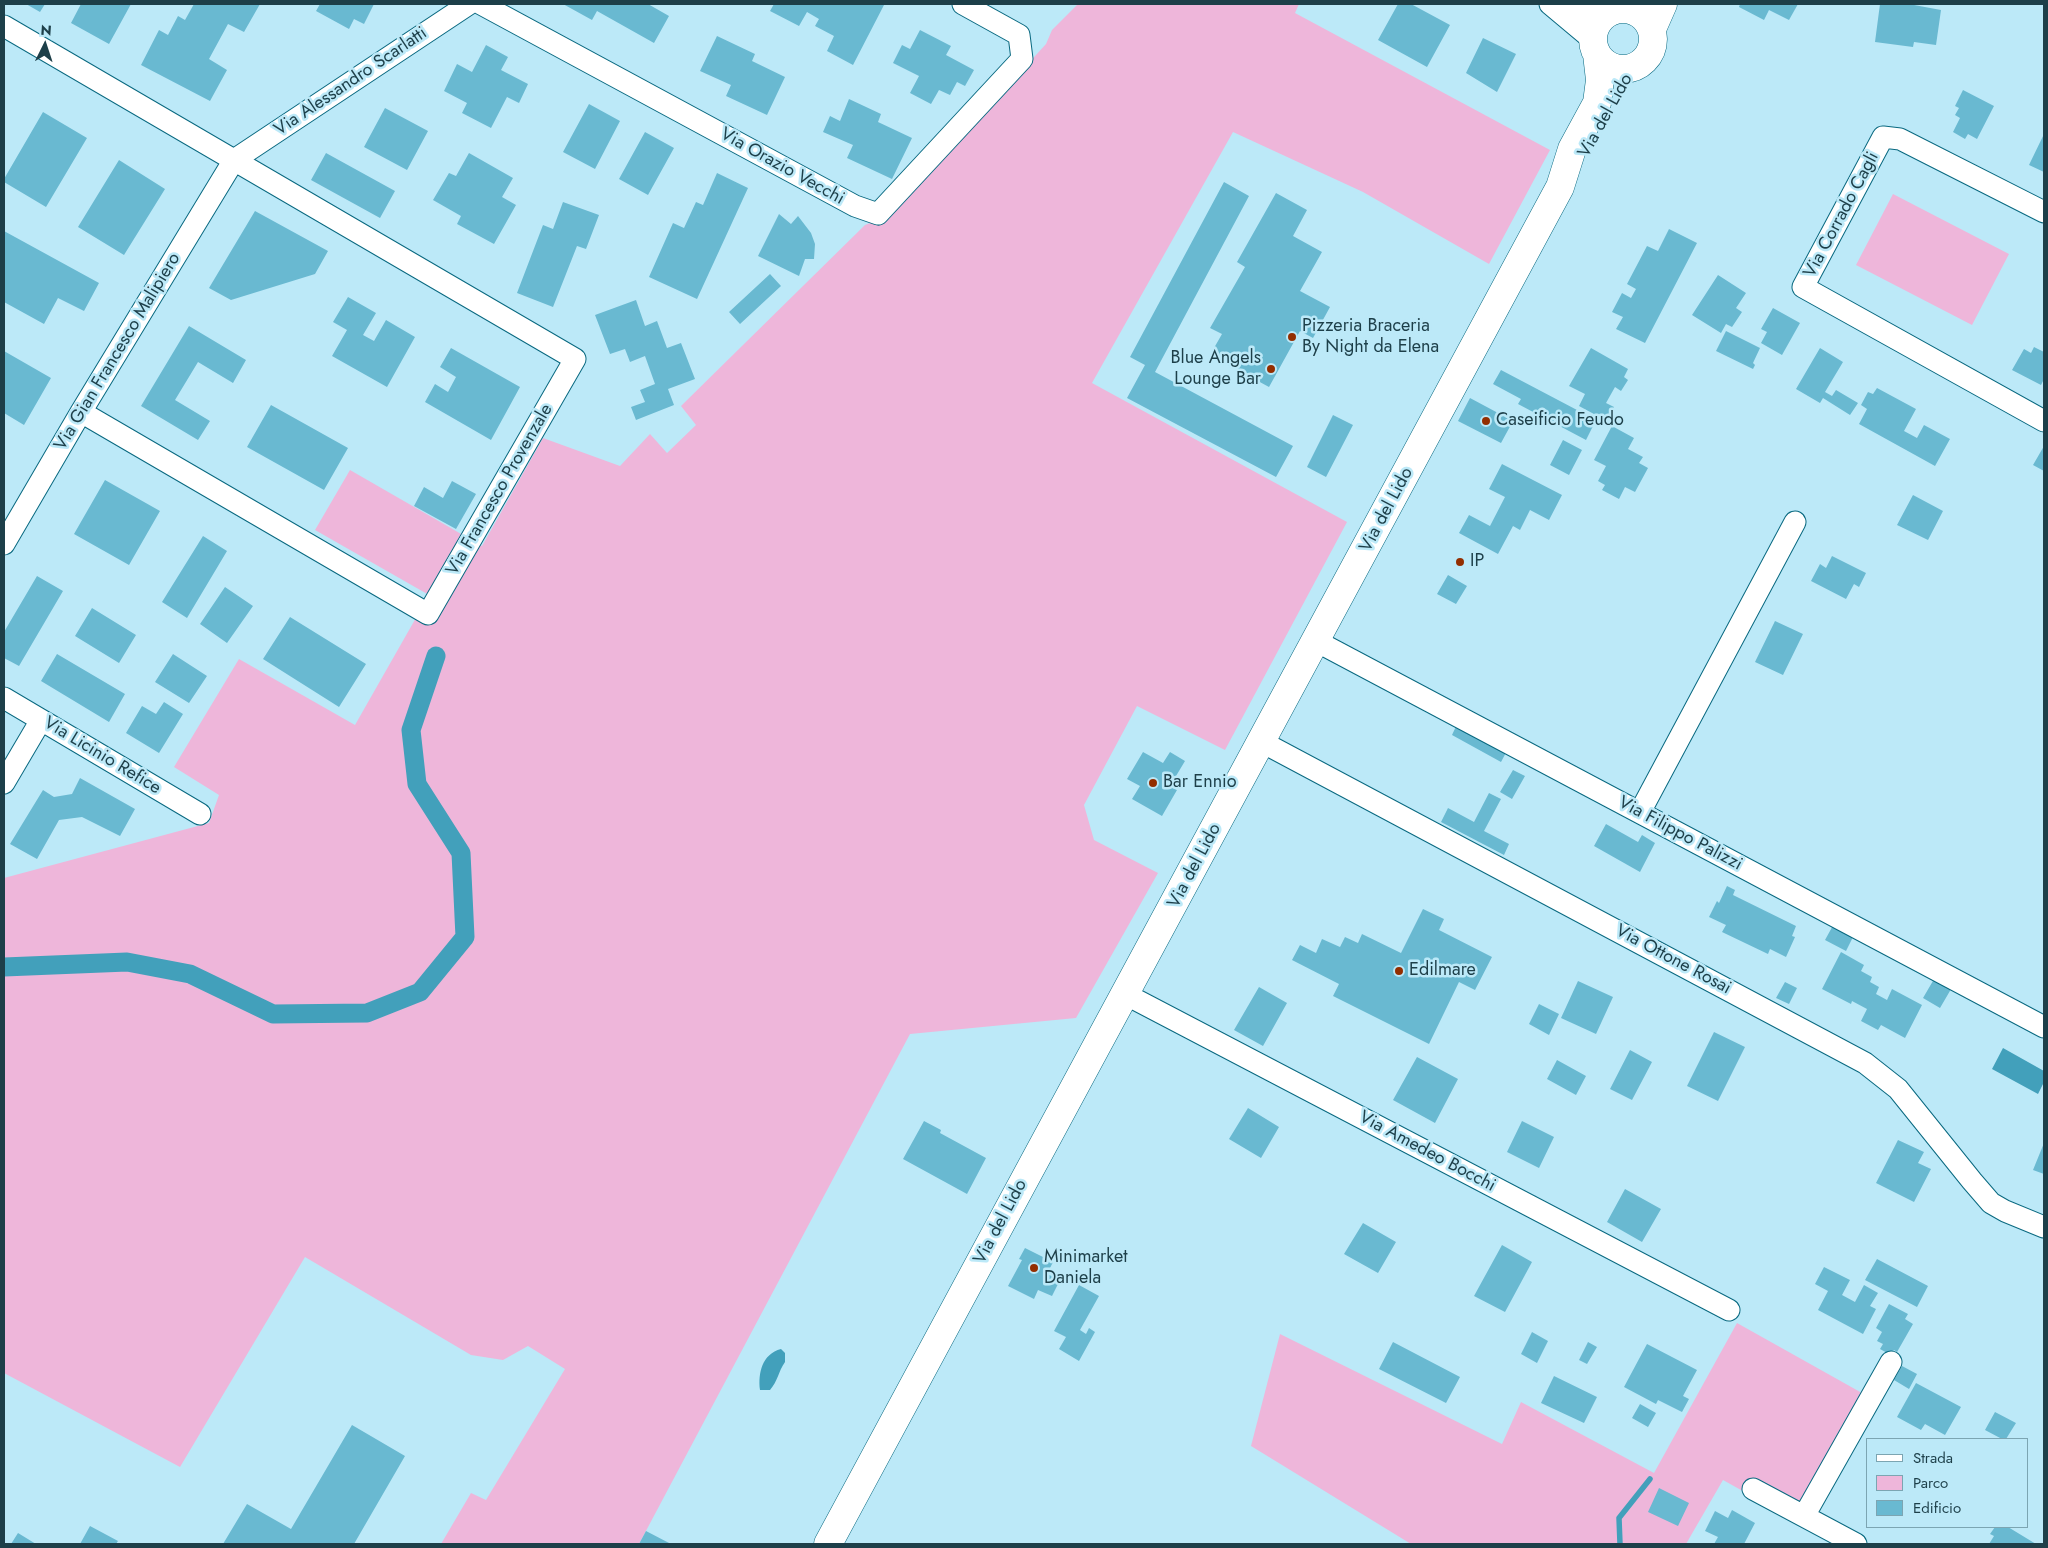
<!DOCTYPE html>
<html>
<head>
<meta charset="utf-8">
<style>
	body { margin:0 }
	#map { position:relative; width:2048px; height:1548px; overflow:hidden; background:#bce9f8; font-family:Jost,sans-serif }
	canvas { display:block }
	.frame { position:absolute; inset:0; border:5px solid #1d3f49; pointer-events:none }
	.legend { position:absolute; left:1866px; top:1438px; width:162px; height:90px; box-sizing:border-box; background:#bce9f8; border:1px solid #7ca5b2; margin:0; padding:6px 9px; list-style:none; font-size:15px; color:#1d3f49 }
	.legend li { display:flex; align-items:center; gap:10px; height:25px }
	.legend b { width:25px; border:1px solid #7ca5b2 }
	.north { position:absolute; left:20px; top:20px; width:50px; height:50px; -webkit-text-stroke:4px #bce9f8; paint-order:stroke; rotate:4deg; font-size:14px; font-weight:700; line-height:20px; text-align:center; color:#1d3f49 }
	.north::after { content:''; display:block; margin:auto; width:18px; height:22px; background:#1d3f49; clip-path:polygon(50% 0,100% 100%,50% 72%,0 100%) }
</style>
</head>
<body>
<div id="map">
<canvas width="2048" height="1548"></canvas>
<div class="frame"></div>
<ul class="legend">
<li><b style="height:6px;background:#fff"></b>Strada</li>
<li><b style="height:14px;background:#eeb6da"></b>Parco</li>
<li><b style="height:14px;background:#69b9d1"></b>Edificio</li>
</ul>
<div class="north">N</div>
</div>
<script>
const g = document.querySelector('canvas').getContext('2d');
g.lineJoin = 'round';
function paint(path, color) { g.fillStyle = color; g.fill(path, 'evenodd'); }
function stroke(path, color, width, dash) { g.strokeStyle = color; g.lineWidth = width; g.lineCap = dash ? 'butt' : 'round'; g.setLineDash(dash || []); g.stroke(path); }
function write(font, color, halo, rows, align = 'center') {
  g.font = font + ' Jost,sans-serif'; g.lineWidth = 5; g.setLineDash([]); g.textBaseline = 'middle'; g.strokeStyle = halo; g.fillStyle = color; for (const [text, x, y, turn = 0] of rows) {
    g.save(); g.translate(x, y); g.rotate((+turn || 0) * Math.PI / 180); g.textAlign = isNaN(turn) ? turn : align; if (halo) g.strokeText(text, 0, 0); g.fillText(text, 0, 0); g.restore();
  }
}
const green = new Path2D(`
	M1078 4H1299L1295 13 1550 150 1489 264 1363 192 1233 132 1092 383 1347 522 1225 750 1137 706 1084 805 1094 840 1158 873 1076 1018 910 1034 639 1544H441L471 1493 486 1500 565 1369 528 1346 503 1360 471 1355 305 1257 180 1467 4 1373V878L209 823 219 795 174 767 239 659 355 725 429 595 315 530 350 470 482 546 543 438 620 466 650 434 667 453 696 425 681 406 865 225 889 216 1046 44 1052 30Z
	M1893 194 2009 254 1972 325 1856 265Z
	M1737 1323 1862 1393 1793 1519 1723 1480 1686 1544H1411L1251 1446 1280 1334 1502 1444 1521 1402 1654 1473Z`);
const water = new Path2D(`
	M2003 1048 2044 1071V1082L2038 1094 1992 1069Z
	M781 1349 785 1353V1362C778 1372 778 1381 770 1390H760C758 1373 762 1354 781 1349Z`);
const stream = new Path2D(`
	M1620 1544 1619 1518 1650 1479`);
const canal = new Path2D(`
	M4 967 127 962 190 974 273 1014 367 1013 420 992 465 937 461 853 417 784 411 730 436 656`);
const building = new Path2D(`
	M26 4H45L40 12Z
	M81 4H131L109 44 71 23Z
	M194 4H260L244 32 228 24 209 59 227 70 210 101 141 65 159 30 168 35 178 16 185 20Z
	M320 4H374L364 24 354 19 349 29 316 11Z
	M563 4H648L669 16 654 43 597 11 592 20Z
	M774 4H881L884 5 853 65 827 51 834 36 815 26 819 19 807 12 799 26 770 11Z
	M1398 4H1411L1450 25 1427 67 1378 40Z
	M1740 4H1798L1789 20 1769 10 1764 20 1739 7Z
	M1880 4H1914V5L1941 10 1936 45 1914 42 1913 47 1875 42Z
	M920 30 951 46 946 55 974 70 965 86 957 82 950 95 939 90 931 104 910 93 919 76 893 63 902 45 910 49Z
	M717 36 755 54 752 61 785 77 767 115 726 96 731 85 700 71Z
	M1483 38 1516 54 1497 92 1466 73Z
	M486 45 508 57 501 70 528 84 519 103 507 97 491 128 462 113 467 103 444 91 457 64 472 72Z
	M1963 90 1994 106 1977 139 1968 134 1965 139 1953 132 1960 118 1955 115 1959 108 1955 106Z
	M849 99 881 114 878 122 912 138 892 179 847 158 853 145 823 132 830 116 840 121Z
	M589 104 620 121 595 169 563 152Z
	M385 108 428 131 407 170 364 147Z
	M43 112 87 138 46 207 4 182V179Z
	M645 132 674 148 648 195 619 179Z
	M2044 134V172L2029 165Z
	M326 153 395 191 380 218 311 180Z
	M469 153 513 178 502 197 516 205 494 244 457 224 461 216 433 200 449 173 456 176Z
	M119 160 165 189 124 255 78 227Z
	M717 173 748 188 697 299 649 277 673 223 684 228 696 202 703 205Z
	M1224 182 1249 196 1155 372 1293 446 1276 477 1127 398 1145 365 1130 357Z
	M1276 193 1307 210 1293 236 1322 252 1300 291 1330 307 1313 338 1300 331 1269 387 1210 355 1222 334 1210 328 1245 267 1237 262Z
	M563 202 599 215 586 249 577 246 553 307 517 293 543 225 553 229Z
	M255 211 328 251 315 274 231 300 209 288Z
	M779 214 791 224 798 216 811 233 815 244 814 259H805L799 276 758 256Z
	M1669 229 1697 243 1645 343 1616 329 1623 317 1612 312 1622 293 1631 298 1636 289 1627 284 1647 246 1658 251Z
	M4 231 99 283 84 311 58 298 44 324 4 302Z
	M770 274 781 286 740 324 729 312Z
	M1718 275 1746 293 1736 308 1742 312 1732 327 1726 324 1721 333 1692 315Z
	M348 297 376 313 363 335 374 341 386 320 415 337 387 387 332 356 347 330 333 322Z
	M636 300 645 326 657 321 667 348 681 343 695 379 668 389 674 405 636 420 631 407 645 402 640 390 655 384 645 356 630 362 625 349 610 354 595 315Z
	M1773 308 1800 323 1782 355 1761 343 1767 332 1761 329Z
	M189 326 246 360 233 383 198 362 175 400 210 421 198 440 141 406Z
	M1726 331 1760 348 1753 363 1755 365 1753 369 1716 351Z
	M2034 347 2044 352V379L2041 385 2012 370 2024 349 2031 353Z
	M451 348 520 387 491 440 425 402 435 384 448 392 456 377 440 367Z
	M1591 348 1628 369 1624 377 1628 380 1621 391 1615 387 1606 403 1614 407 1607 421 1579 406 1585 394 1569 386Z
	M1820 348 1843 362 1825 392 1832 396 1836 390 1858 403 1850 415 1823 398 1820 403 1796 389Z
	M4 351 51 378 24 425 4 413Z
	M1501 370 1596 420 1586 440 1518 404 1521 399 1493 384Z
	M1877 388 1916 409 1904 431 1917 438 1924 425 1950 439 1935 466 1859 424 1867 409 1861 405 1868 392 1873 394Z
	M1470 398 1513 421 1501 443 1458 421Z
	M271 405 348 448 324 490 247 447Z
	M1333 415 1353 425 1326 477 1307 467Z
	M1612 426 1634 438 1628 449 1643 457 1639 463 1648 468 1635 492 1625 487 1619 499 1602 490 1605 485 1598 481 1606 466 1594 460Z
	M1563 440 1582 450 1569 475 1550 465Z
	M2044 446V471L2033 465Z
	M1502 464 1562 495 1549 520 1530 510 1520 530 1513 526 1498 554 1459 533 1469 515 1490 526 1505 497 1489 489Z
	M105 480 160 511 129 565 74 534Z
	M452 481 476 494 456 529 414 506 424 487 443 498Z
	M1913 495 1943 511 1928 540 1897 525Z
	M203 536 227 551 187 618 162 602Z
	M1832 556 1866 573 1859 587 1854 584 1846 599 1811 581 1820 564 1826 568Z
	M1448 575 1467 586 1456 604 1437 594Z
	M37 576 63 591 19 666 4 658V632Z
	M225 587 253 606 227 643 200 624Z
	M92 608 136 635 119 663 75 636Z
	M290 617 366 664 339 707 263 659Z
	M1775 621 1803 634 1783 675 1755 662Z
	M57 654 125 694 109 722 41 681Z
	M173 654 207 676 189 703 155 682Z
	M164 702 183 714 159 753 126 733 142 706 156 714Z
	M1459 720 1509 747 1501 762 1452 735Z
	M1143 752 1163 763 1170 752 1185 761 1170 786 1177 790 1162 816 1132 799 1140 786 1127 779Z
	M1513 770 1525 776 1512 799 1500 792Z
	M80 778 135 809 120 836 82 817 59 820 37 859 10 844 43 790 54 797 72 794Z
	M1489 793 1501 799 1484 831 1509 844 1504 855 1441 822 1448 808 1474 822Z
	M1606 824 1638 842 1642 835 1655 843 1640 872 1594 846Z
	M1727 886 1735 890 1733 895 1796 926 1792 936 1795 937 1786 957 1770 949 1768 954 1722 932 1726 925 1709 917 1717 901 1719 903Z
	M1423 909 1444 919 1439 930 1492 957 1475 990 1459 982 1429 1044 1333 996 1339 984 1292 960 1300 945 1316 953 1322 939 1340 947 1345 937 1358 943 1362 934 1401 953Z
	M1836 920 1856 931 1846 951 1825 940Z
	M1841 952 1864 965 1861 971 1872 977 1870 982 1879 987 1876 994 1887 1000 1892 989 1922 1005 1905 1038 1881 1025 1878 1030 1861 1021 1867 1009 1852 1001 1851 1004 1822 989Z
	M1937 974 1954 984 1940 1008 1923 998Z
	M1578 981 1613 997 1596 1034 1561 1018Z
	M1785 982 1797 988 1789 1004 1776 998Z
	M1259 987 1287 1003 1263 1046 1234 1030Z
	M1539 1004 1559 1014 1549 1035 1529 1024Z
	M1714 1032 1745 1047 1718 1101 1687 1086Z
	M1630 1050 1652 1062 1632 1100 1610 1089Z
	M1417 1057 1458 1079 1435 1123 1393 1100Z
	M1557 1060 1586 1076 1576 1095 1547 1079Z
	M1248 1108 1279 1127 1261 1158 1229 1139Z
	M924 1121 941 1130 940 1133 986 1158 967 1194 903 1159Z
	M1522 1121 1554 1137 1539 1168 1507 1152Z
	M1898 1140 1924 1152 1918 1163 1931 1169 1914 1202 1876 1183Z
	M2044 1143V1174L2033 1170Z
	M1625 1189 1661 1209 1642 1242 1607 1222Z
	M1363 1223 1396 1242 1378 1273 1344 1254Z
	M1502 1245 1532 1262 1505 1312 1474 1296Z
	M1025 1248 1053 1262 1047 1274 1060 1280 1052 1296 1038 1290 1034 1299 1008 1286 1022 1260 1019 1259Z
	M1877 1259 1928 1286 1917 1307 1865 1280Z
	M1824 1267 1850 1280 1842 1295 1855 1302 1864 1285 1878 1293 1870 1306 1876 1309 1863 1334 1818 1310 1828 1291 1815 1284Z
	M1079 1285 1099 1296 1080 1330 1086 1334 1089 1328 1095 1332 1079 1361 1059 1349 1066 1337 1054 1331Z
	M1889 1304 1908 1314 1905 1319 1913 1324 1897 1352 1894 1350 1891 1355 1880 1349 1883 1344 1877 1341 1882 1332 1876 1328Z
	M1532 1332 1548 1341 1537 1363 1521 1354Z
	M1393 1342 1460 1377 1446 1403 1379 1369Z
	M1588 1342 1597 1347 1587 1364 1579 1360Z
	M1647 1344 1697 1370 1683 1396 1689 1399 1682 1412 1658 1400 1656 1404 1624 1387Z
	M1902 1366 1917 1374 1909 1389 1894 1380Z
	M1554 1376 1597 1397 1584 1423 1541 1403Z
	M1916 1383 1961 1407 1945 1435 1925 1424 1921 1430 1897 1417Z
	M1640 1404 1656 1413 1648 1427 1632 1418Z
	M1995 1412 2016 1423 2006 1439H2002L1985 1430Z
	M352 1425 405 1456 354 1544H223L247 1504 291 1529Z
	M1659 1488 1689 1503 1678 1526 1648 1512Z
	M1732 1510 1755 1523 1744 1544H1714L1718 1537 1705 1531 1715 1511 1728 1518Z
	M90 1526 118 1541 116 1544H80Z
	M1995 1527H2008L2036 1544H1989L1994 1536 1990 1534Z
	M646 1531 671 1544H639Z
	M18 1533 36 1544H11Z`);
const street = new Path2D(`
	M481 4 855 206 878 214 1022 59 1019 35 963 4
	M1550 4 1593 40
	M1562 4 1591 11 1608 13
	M4 26 575 359 428 614 81 412
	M2044 212 1900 139 1883 137 1803 287 2044 421
	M4 544 81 412 234 160 469 4
	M1316 641 2044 1027
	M4 698 200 814
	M1262 742 1865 1063 1898 1089 1972 1181 1991 1203 2005 1211 2044 1227
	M4 783 41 720
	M1640 812 1795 522
	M1125 994 1729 1310
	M1753 1489 1856 1544
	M1804 1516 1891 1362`);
const secondary = new Path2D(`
	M1593 39a30 30 0 1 1 60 0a30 30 0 1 1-60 0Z
	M1652 29 1663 4
	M828 1544 1560 187 1572 149 1597 103 1600 80 1597 54`);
const markers = [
	[1292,337,5,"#932e00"],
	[1271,369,5,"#932e00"],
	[1486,421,5,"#932e00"],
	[1460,562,5,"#932e00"],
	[1153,783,5,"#932e00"],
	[1399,971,5,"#932e00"],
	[1034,1268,5,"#932e00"]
];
const streetNames = [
	["Via Alessandro Scarlatti",351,82,-34],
	["Via del Lido",1606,116,-61],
	["Via Orazio Vecchi",782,167,29],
	["Via Corrado Cagli",1842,215,-62],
	["Via Gian Francesco Malipiero",118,352,-59],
	["Via Francesco Provenzale",500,490,-60],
	["Via del Lido",1387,510,-62],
	["Via Licinio Refice",102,756,31],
	["Via Filippo Palizzi",1680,834,28],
	["Via del Lido",1195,866,-62],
	["Via Ottone Rosai",1673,960,28],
	["Via Amedeo Bocchi",1427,1152,28],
	["Via del Lido",1001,1222,-62]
];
const poiNames = [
	["Pizzeria Braceria",1302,327],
	["By Night da Elena",1302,348],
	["Blue Angels",1261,359,"right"],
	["Lounge Bar",1261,380,"right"],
	["Caseificio Feudo",1496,421],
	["IP",1470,562],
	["Bar Ennio",1163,783],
	["Edilmare",1409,971],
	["Minimarket",1044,1258],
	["Daniela",1044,1279]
];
paint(green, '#eeb6da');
paint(water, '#42a0bb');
stroke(stream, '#42a0bb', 5.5);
stroke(canal, '#42a0bb', 19);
paint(building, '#69b9d1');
stroke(street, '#096980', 23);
stroke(secondary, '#096980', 29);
stroke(street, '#fff', 21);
stroke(secondary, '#fff', 28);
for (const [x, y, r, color] of markers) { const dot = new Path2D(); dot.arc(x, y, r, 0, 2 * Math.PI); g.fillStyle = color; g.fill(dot); stroke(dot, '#bce9f8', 2); }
write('18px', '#1d3f49', '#bce9f8', streetNames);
write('18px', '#1d3f49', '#bce9f8', poiNames, 'left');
</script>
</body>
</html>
